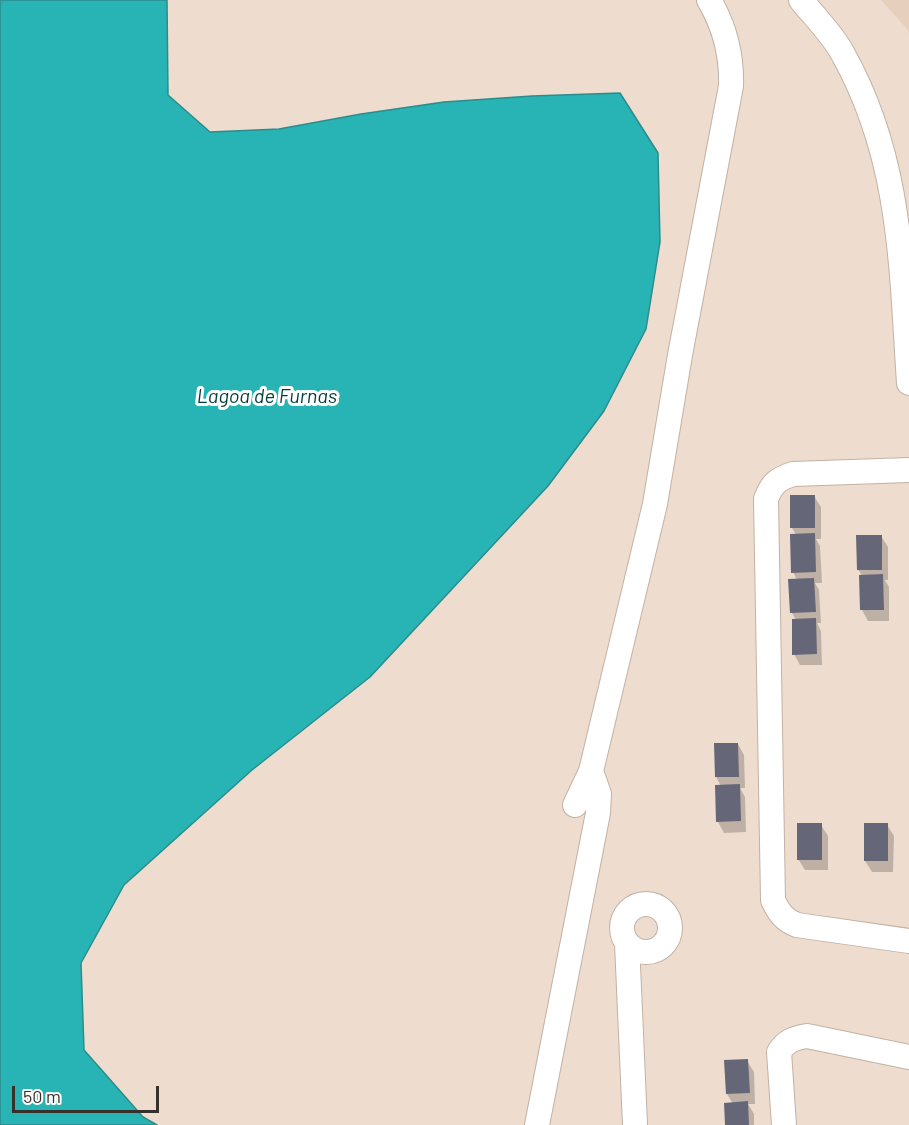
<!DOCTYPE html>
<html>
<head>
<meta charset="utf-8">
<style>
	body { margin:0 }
	#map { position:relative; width:909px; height:1125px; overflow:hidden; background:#eeddcf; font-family:Barlow,sans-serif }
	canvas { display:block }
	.scale { position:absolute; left:12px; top:1086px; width:147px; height:27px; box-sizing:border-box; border:3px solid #37312b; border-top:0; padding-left:8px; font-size:18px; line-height:21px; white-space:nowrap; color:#37312b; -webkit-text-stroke:4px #fff; paint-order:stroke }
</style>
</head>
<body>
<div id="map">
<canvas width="909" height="1125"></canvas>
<div class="scale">50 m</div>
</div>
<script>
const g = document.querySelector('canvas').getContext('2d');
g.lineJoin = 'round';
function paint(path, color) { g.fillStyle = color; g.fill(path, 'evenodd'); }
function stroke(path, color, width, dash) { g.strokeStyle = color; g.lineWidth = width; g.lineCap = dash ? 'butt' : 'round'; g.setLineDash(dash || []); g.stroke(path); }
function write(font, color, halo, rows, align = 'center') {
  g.font = font + ' Barlow,sans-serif'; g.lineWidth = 6; g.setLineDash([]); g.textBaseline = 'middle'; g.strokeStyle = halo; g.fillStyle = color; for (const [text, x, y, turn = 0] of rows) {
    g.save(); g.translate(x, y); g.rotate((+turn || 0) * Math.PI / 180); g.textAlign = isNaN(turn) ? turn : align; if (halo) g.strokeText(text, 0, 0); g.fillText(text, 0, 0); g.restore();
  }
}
const built = new Path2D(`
	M881 0H909V33L907 29Z`);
const water = new Path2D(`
	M0 0H167L168 95 210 132 279 129 361 114 444 102 532 96 620 93 658 153 660 242 646 329 604 411 548 486 370 677 252 770 124 885 81 963 84 1050 143 1117 157 1125H0Z`);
const shadow = new Path2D(`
	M792 496H814L821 507V539H816L820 546 822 583H815L819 590 821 623H817L821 631 822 665H800L794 654 796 620 792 613 797 580 793 572 796 535 792 528Z
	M881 536 888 547V580H885L889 587V621H868L862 610 861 574 858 569Z
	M738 744 744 755 745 788H740L745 797 746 832 724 833 718 822 721 786 716 777Z
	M821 825 828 836V870H805L798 859Z
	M887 825 894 836 893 872H872L865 861Z
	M747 1061 754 1072 755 1104H748L754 1114V1125H726L733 1104 727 1094Z`);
const building = new Path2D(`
	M790 495H815V528H790Z
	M815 533 816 572 791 573 790 534Z
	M856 535H882V570H857Z
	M883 574 884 610H860L859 575Z
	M814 578 816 612 790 613 788 579Z
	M816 618 817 654 792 655V619Z
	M714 743H738L739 777H715Z
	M740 784 741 821 716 822 715 785Z
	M797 823H822V860H797Z
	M864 823H888V861H864Z
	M748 1059 750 1093 726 1094 724 1060Z
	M748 1101 749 1125H725L724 1103Z`);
const minor = new Path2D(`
	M801 0C815 17 833 35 843 54 902 160 901 266 909 383
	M909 470 793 474C778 479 772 483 766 499L773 900C779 913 784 920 797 925L909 941
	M575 805 591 771 655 504 680 355 731 86C732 55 725 27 709 0
	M622 928a24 24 0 1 1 48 0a24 24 0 1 1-48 0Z
	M627 943 635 1125
	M537 1125 598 813 599 794 591 771
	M784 1125 779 1052C786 1041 794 1038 807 1036L909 1057`);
const waterNames = [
	["Lagoa de Furnas",267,396]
];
paint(built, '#e6d0bd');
paint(water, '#28b3b4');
stroke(water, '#2c8c8b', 1.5);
paint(shadow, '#0003');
paint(building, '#656677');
stroke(minor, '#c2b2a4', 26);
stroke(minor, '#fff', 24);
write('italic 20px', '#003d3d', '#fff', waterNames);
</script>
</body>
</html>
